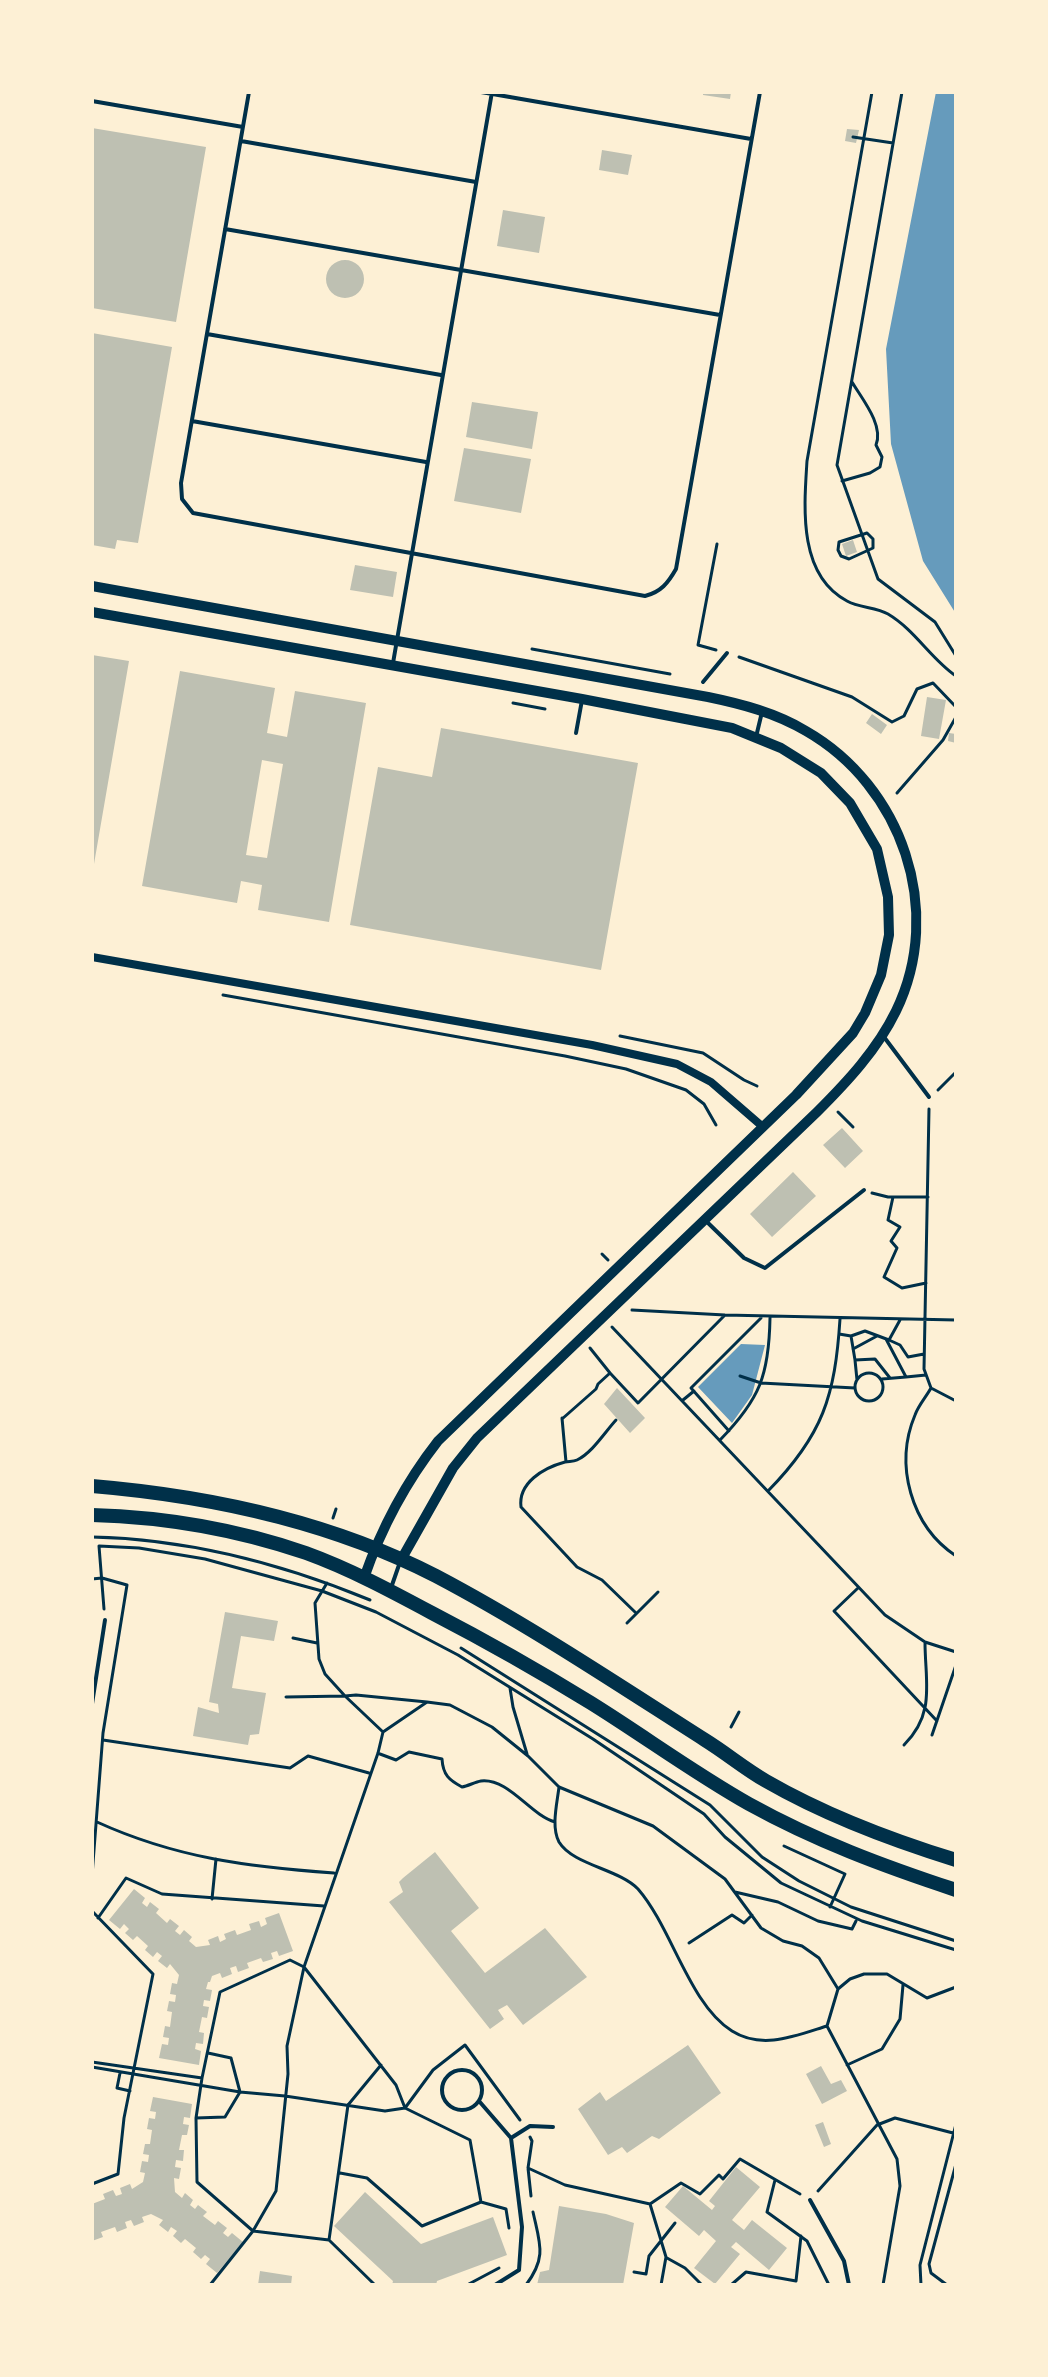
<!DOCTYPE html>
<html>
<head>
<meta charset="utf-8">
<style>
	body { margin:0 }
	#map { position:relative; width:1048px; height:2377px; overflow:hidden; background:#fdf0d5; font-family:"PT Sans",sans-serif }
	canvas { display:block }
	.frame { position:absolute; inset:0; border:94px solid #fdf0d5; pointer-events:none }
</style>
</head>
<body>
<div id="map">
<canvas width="1048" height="2377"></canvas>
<div class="frame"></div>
</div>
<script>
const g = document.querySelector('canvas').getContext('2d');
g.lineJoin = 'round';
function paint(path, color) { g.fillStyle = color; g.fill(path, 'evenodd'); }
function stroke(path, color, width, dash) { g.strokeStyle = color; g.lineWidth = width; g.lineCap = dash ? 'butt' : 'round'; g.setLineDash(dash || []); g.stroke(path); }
const water = new Path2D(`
	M936 92H956V614L923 561 891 444 886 349Z
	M741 1344 765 1345 752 1395 732 1423 698 1387Z`);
const building = new Path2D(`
	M703 92H731L730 99 703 95Z
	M92 128 206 147 176 322 92 308Z
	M847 129 859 130 856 143 845 141Z
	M602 150 632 155 628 175 599 170Z
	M503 210 545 217 539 253 497 246Z
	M326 279a19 19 0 1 1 38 0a19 19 0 1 1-38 0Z
	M92 333 172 347 138 543 117 540 115 549 92 545Z
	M472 402 538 412 532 449 466 437Z
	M464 448 531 459 521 513 454 501Z
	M853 540 857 552 846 556 842 544Z
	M355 565 397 572 393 597 350 590Z
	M92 655 129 661 94 864 92 863Z
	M180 671 275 688 267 733 287 737 295 691 366 703 329 922 258 910 262 885 241 881 237 903 142 886ZM262 760 283 764 267 858 246 855Z
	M927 697 946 700 939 739 921 736Z
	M872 714 887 725 881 734 866 723Z
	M441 728 638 763 601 970 350 925 378 767 432 777Z
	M949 733 956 734V743L948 741Z
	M842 1128 863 1151 845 1168 823 1145Z
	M793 1172 816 1196 772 1237 750 1214Z
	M617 1388 645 1418 630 1433 604 1404Z
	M225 1612 278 1621 274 1641 241 1636 232 1688 266 1693 259 1734 250 1735 248 1745 193 1736 198 1707 219 1713 218 1704 209 1702Z
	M435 1852 479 1908 451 1931 485 1973 545 1928 587 1977 523 2025 507 2005 498 2010 504 2019 490 2029 389 1902 403 1892 399 1882 403 1878Z
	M134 1889 145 1898 142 1903 147 1907 150 1902 159 1909 156 1913 167 1923 170 1919 179 1926 175 1931 180 1935 184 1930 192 1937 189 1941 196 1947 210 1945 208 1940 218 1936 220 1942 226 1939 224 1934 235 1930 237 1935 251 1930 249 1924 259 1921 261 1927 267 1924 265 1918 279 1913 293 1951 279 1956 277 1951 271 1953 273 1959 263 1962 261 1958 247 1963 249 1968 238 1972 236 1966 230 1968 232 1974 222 1978 220 1973 212 1976 210 1982H208L206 1989 212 1990 210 2001 204 2000 203 2006 209 2007 207 2018 202 2017 199 2032 204 2033 203 2044 196 2043 195 2049 201 2051 199 2065 159 2058 162 2044 168 2045 169 2038 163 2037 165 2026 170 2027 172 2012 167 2011 169 2001 175 2002 176 1995 170 1994 172 1983 177 1984 179 1975 170 1964 167 1968 158 1961 162 1956 157 1952 153 1957 145 1950 148 1946 137 1936 133 1940 125 1933 129 1929 124 1924 120 1929 109 1920Z
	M688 2045 721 2093 659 2139 652 2136 627 2153 622 2147 608 2155 578 2109 600 2092 606 2101Z
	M821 2066 831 2084 841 2080 847 2091 822 2104 806 2074Z
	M153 2097 192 2104 190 2118 184 2117 183 2124 189 2125 187 2135H182L179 2150H184L183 2161 176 2160 175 2167 181 2168 179 2179 174 2178 175 2192 182 2198 185 2193 193 2200 190 2205 195 2209 198 2205 207 2212 203 2216 215 2225 218 2221 227 2228 223 2233 228 2237 232 2233 243 2242 217 2273 206 2264 210 2259 205 2255 201 2259 193 2252 196 2248 185 2239 181 2243 173 2236 177 2231 171 2227 168 2232 159 2225 163 2220 151 2214 142 2217 144 2222 134 2226 131 2220 125 2222 127 2228 117 2232 115 2227 101 2232 103 2237 92 2241V2204L105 2199 103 2194 113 2190 116 2196 122 2194 120 2188 130 2184 132 2189 143 2182 145 2173 140 2172 142 2161 148 2162 149 2155 143 2154 145 2144H150L152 2130 147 2129 149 2118 155 2119 156 2112 150 2111Z
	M823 2122 831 2144 824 2147 815 2125Z
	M736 2167 760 2187 732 2220 744 2230 752 2220 787 2248 769 2270 736 2242 731 2247 740 2254 715 2284 694 2268 716 2241 704 2230 699 2236 665 2207 683 2186 712 2210 715 2206 709 2201Z
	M365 2192 421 2244 493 2217 507 2255 437 2281 436 2285H392L393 2281 334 2226Z
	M559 2206 606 2214 634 2223 623 2285H537L540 2272 549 2270Z
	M260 2271 292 2276 291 2285H258Z`);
const path = new Path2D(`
	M872 92 807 461C804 508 798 575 847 601 859 608 876 607 888 614 915 630 931 659 956 676
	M902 92 837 465 878 579 935 622 956 656
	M853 137 893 143
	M842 481 870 473 880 467 882 457 876 445C884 425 862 399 852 382
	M867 533 873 539V548L849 559 841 556 838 550 839 542Z
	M532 649 670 674
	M716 650 698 645 717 544
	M739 657 852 697 892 722 904 716 917 689 933 683 956 707
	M513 703 545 709
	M897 793 943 740 956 717
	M223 995 565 1056 626 1069 686 1090 704 1104 716 1125
	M620 1036 703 1053 744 1080 757 1086
	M938 1090 956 1072
	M929 1109 924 1369 931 1388 956 1401
	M838 1112 853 1127
	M872 1193 888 1197H928
	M893 1197 888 1220 900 1227 891 1241 897 1248 884 1277 902 1288 926 1283
	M602 1254 608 1260
	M632 1310 725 1315 956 1320
	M612 1327 885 1615 925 1642 956 1652
	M839 1334 851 1336 865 1331 889 1340 900 1320
	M851 1336 855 1360
	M886 1339 906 1377 926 1375
	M889 1340 900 1345 908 1357 924 1354
	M590 1348 610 1373
	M853 1349 877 1336
	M855 1387a14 14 0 1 1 28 0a14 14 0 1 1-28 0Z
	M740 1376 761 1383 855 1388
	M882 1379 906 1377
	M857 1380 855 1360 875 1359 890 1378
	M931 1388C926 1397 918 1406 915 1415 894 1465 911 1526 956 1556
	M683 1400 694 1391
	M562 1418 566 1462
	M562 1419 596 1389 598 1384 610 1373 638 1403 725 1315
	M616 1420C605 1432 592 1453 577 1460 573 1462 569 1461 565 1462 543 1468 518 1483 521 1507L577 1567 602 1580 636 1613
	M729 1431 691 1388 761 1318
	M720 1440C760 1399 769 1375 770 1318
	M768 1491C823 1435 835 1396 840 1319
	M333 1518 336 1509
	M92 1537C186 1539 283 1564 370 1600
	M92 1579 102 1578 127 1585 103 1733 92 1876
	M327 1583 315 1603 319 1659 325 1674 345 1696 356 1695 427 1702
	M858 1588 834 1611 937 1721
	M104 1609 99 1546 139 1548 205 1559 322 1591 376 1612 458 1655 593 1739 704 1814 725 1837 781 1883 862 1921 956 1950
	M627 1623 658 1592
	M293 1638 317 1643
	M461 1648 710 1805 762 1857 799 1881 851 1907 956 1941
	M510 1688 513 1707 527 1754
	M286 1697 345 1696 383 1732
	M731 1727 739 1712
	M932 1735 956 1665
	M103 1740 290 1768 308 1756 369 1773
	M904 1745C936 1713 925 1682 925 1642
	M380 1754 396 1760 409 1752 442 1759C443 1775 449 1780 462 1787 468 1786 475 1782 481 1781 509 1778 530 1815 555 1822
	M559 1787C557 1804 551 1827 559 1842 573 1865 619 1869 638 1889 672 1928 689 2004 732 2031 762 2050 795 2036 827 2026L897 2159 900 2186 883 2285
	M97 1822C176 1858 249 1867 334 1873
	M784 1846 845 1874 830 1907
	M735 1892 778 1902 818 1921 852 1929 856 1921
	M212 1899 216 1859
	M92 1911 153 1974 124 2118 118 2174 92 2184
	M98 1918 126 1878 162 1894 324 1906
	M689 1943 732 1915 744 1923 752 1915
	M827 2026 838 1989 850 1979 864 1974H887L927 1998 956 1987
	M92 2062 202 2078 196 2118 197 2182 253 2231 329 2240 375 2285
	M847 2065 882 2049 900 2019 903 1985
	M92 2067 240 2092 285 2096 385 2111 405 2108 396 2085 304 1967 290 1960 220 1992 202 2078
	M120 2073 117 2088 130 2091
	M196 2118 225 2117 240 2092 231 2058 208 2053
	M530 2137 532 2141 528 2168 531 2196
	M528 2168 565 2185 650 2204 681 2183 700 2194 719 2175 723 2179 740 2159 800 2194
	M340 2173 367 2178 422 2226 481 2202
	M775 2180 767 2212 807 2241 829 2285
	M818 2191 877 2125 895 2118 953 2133
	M650 2204 666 2257 661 2285
	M509 2228 506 2209 481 2202 470 2140 405 2108 433 2070 465 2045 520 2120
	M329 2240 348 2105 381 2065
	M667 2258 685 2268 702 2285
	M634 2272 646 2274 649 2256 675 2223
	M196 2285H202
	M210 2285 253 2231 276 2191 288 2074 287 2046 304 1967 378 1753 383 1732 427 1702 450 1705 492 1727 528 1756 559 1787 653 1826 725 1879 761 1928 783 1941 802 1946 819 1958 838 1989
	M467 2285 499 2268
	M526 2285C547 2257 540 2244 533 2212
	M731 2285 746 2272 796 2281 801 2236
	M921 2285 920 2265 956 2124
	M947 2285 931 2273 929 2264 956 2164`);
const service = new Path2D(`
	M249 92 181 483 182 499 193 513 645 596C661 592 668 583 676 569L760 92
	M481 92 751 139
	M92 101 243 127
	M241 141 476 182
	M225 229 720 315
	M207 334 441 375
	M192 421 426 462
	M393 663 492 92
	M703 682 727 653
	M576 733 582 700
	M756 737 762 712
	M884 1037 929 1097
	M706 1221 744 1258 765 1268 864 1190
	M391 1588 400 1562
	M92 1704 105 1620
	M442 2090a20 20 0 1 1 40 0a20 20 0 1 1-40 0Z
	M479 2101 511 2138 522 2227 519 2270 495 2285
	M511 2138 530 2126 553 2127
	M810 2200 844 2261 849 2285`);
const minor = new Path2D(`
	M92 957 592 1045 677 1064 711 1082 763 1127`);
const tertiary = new Path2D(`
	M92 586 708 697C742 704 776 713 806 731 902 786 945 910 896 1011 877 1050 847 1082 817 1112L477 1438 453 1468 401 1560
	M92 612 582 699 732 728 781 748 821 773 850 803 877 849 888 897 889 935 881 975 865 1013 853 1033 796 1095 438 1441C406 1482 381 1529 364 1578`);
const primary = new Path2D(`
	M92 1486C211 1496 329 1521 436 1576 529 1625 617 1684 705 1740 726 1753 745 1769 766 1781 825 1815 891 1840 956 1860
	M92 1515C164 1517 239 1530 306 1553 350 1569 391 1591 432 1613 486 1641 539 1671 591 1703 644 1736 694 1773 749 1804 816 1841 883 1866 956 1890`);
paint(water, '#669bbc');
paint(building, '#bec0b2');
stroke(path, '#003049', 3);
stroke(service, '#003049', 4);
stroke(minor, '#003049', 8);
stroke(tertiary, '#003049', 10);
stroke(primary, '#003049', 14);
</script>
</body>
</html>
